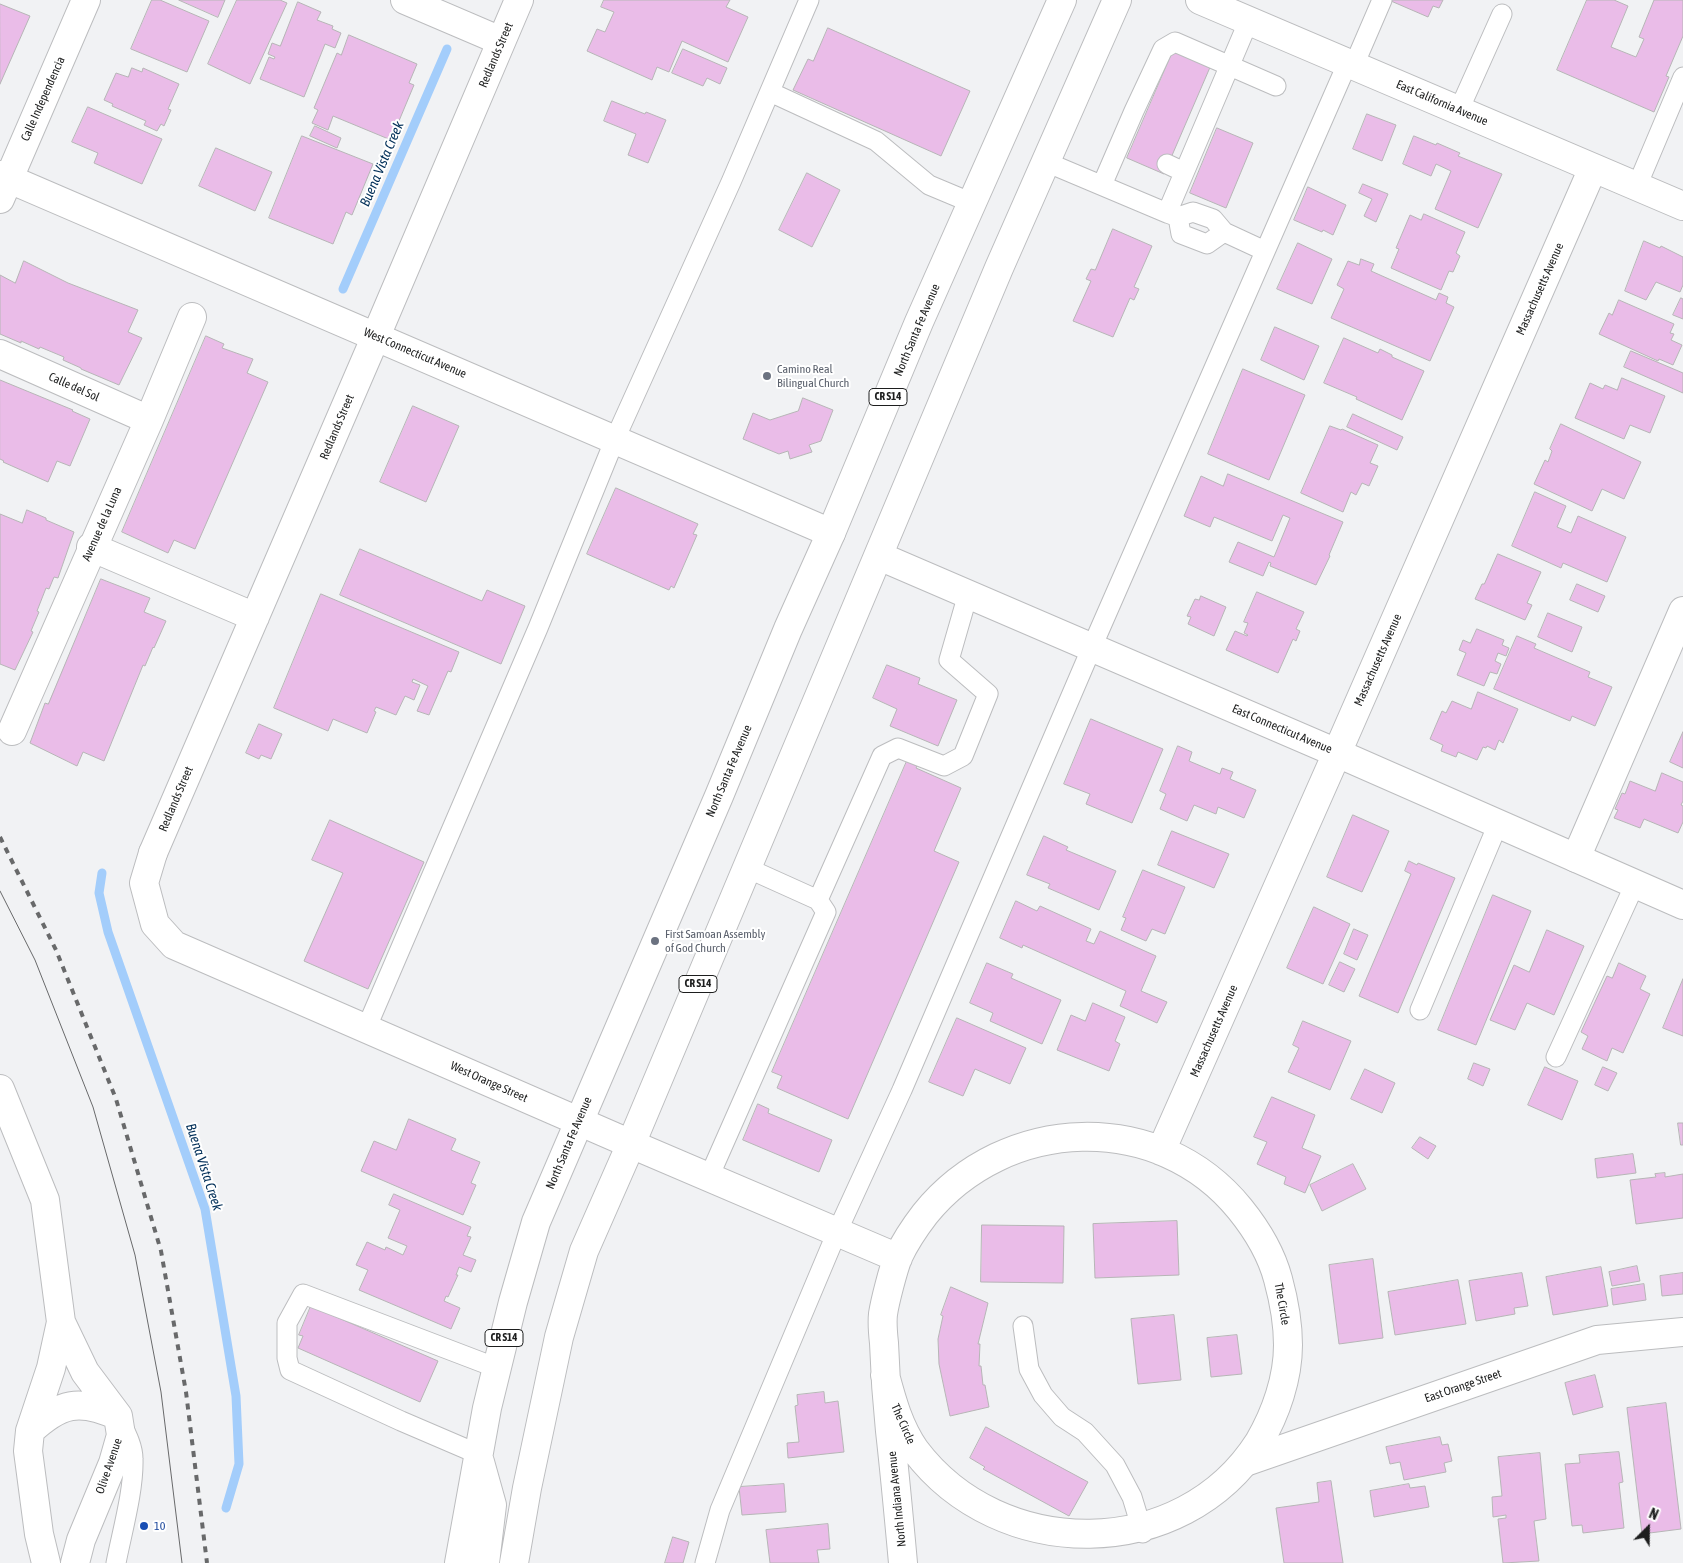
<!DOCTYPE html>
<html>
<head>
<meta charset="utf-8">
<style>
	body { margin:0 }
	#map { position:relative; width:1683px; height:1563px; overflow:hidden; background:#f1f2f4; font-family:"Asap Condensed",sans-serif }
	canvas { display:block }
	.north { position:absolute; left:1623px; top:1503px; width:50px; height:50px; -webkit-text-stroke:4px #fff; paint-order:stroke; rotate:23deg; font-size:14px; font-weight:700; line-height:20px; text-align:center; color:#1d1e1e }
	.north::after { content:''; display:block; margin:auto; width:18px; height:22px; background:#1d1e1e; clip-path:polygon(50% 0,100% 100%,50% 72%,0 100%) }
</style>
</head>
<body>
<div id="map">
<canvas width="1683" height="1563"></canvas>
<div class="north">N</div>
</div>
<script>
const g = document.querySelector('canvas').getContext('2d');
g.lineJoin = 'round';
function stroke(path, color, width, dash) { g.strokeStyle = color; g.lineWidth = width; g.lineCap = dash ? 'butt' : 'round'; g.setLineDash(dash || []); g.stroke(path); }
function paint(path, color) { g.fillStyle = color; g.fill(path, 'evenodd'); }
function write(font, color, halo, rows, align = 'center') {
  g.font = font + ' "Asap Condensed",sans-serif'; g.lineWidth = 4; g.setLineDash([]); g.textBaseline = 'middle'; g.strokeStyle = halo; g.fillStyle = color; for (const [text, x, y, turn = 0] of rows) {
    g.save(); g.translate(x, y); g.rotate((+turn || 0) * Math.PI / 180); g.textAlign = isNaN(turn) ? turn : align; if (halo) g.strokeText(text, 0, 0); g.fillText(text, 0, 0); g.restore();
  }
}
const stream = new Path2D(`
	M343 289 447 49
	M102 873 99 893 108 932 205 1209 236 1396 239 1464 226 1508`);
const building = new Path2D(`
	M152 0H160L209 21 187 72 131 49Z
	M179 0H225L218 17Z
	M237 0H280L287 3 250 84 208 64Z
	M604 0H730L726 7 748 17 728 62 682 41 669 72 657 67 652 80 587 51 597 29 605 32 614 12 601 7Z
	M1391 0H1443L1439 8 1433 6 1428 17 1391 1Z
	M1587 0H1614L1628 6 1611 47 1636 57 1644 39 1639 37 1654 0H1683V36L1666 76 1669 77 1654 112 1557 70Z
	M298 2 321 12 317 20 333 26 332 29 341 33 335 48 325 44 304 97 260 79 269 57 274 59 275 57 268 54 272 43 280 46Z
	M0 4 30 16 0 84Z
	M828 28 970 91 941 156 793 90 808 59 813 61Z
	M349 35 417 64 409 83 414 85 391 140 333 116 328 130 312 123 318 110 314 108 337 53 341 55Z
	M683 49 727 68 720 84 707 78 703 86 672 73Z
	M1174 49 1211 65 1164 174 1127 158Z
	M132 68 142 72 143 68 179 84 168 109 171 110 164 126 161 124 157 131 144 125 146 121 112 106 113 104 104 100 116 73 128 77Z
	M612 101 645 114 646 112 666 120 648 163 628 155 636 134 604 121Z
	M88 107 162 139 142 184 94 163 98 153 72 142Z
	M1367 114 1396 125 1382 161 1353 149Z
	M315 126 341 138 337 148 310 136Z
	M1217 128 1253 143 1226 208 1190 193Z
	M302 136 373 164 352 215 346 212 333 244 269 218Z
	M1414 136 1436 145 1437 143 1460 153 1458 156 1502 174 1478 228 1435 209 1451 171 1436 164 1431 176 1403 164Z
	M216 148 272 172 255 211 199 186Z
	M807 173 840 190 812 247 779 230Z
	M1363 184 1388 194 1376 222 1364 216 1372 199 1359 193Z
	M1308 187 1346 205 1333 235 1323 230 1322 232 1294 220Z
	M1424 214 1465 232 1456 253 1460 256 1453 272 1449 271 1441 290 1391 268 1399 249 1396 248 1410 215 1421 220Z
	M1113 229 1152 246 1134 287 1139 289 1134 300 1130 298 1113 337 1073 321 1091 281 1086 279 1091 269 1095 270Z
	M1644 241 1660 248 1661 246 1683 257V285L1680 292 1656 282 1646 300 1625 291Z
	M1298 243 1332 259 1312 304 1277 289Z
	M1361 259 1374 264 1371 271 1436 300 1439 293 1448 297 1446 303 1454 307 1430 361 1331 318 1344 289 1337 285 1348 261 1359 265Z
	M24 261 68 283 138 310 128 332 142 338 119 385 81 369V368L63 360 64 357 40 347 39 349 21 341V343L0 334V275L15 283Z
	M1681 298 1683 299V319L1673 315Z
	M1619 300 1674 324 1670 333 1674 334 1671 340 1682 345 1673 365 1659 359 1658 361 1599 334 1609 313 1612 315Z
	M1275 327 1319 346 1304 380 1261 360Z
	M206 336 224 344 222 348 253 359 247 373 268 382 195 549 174 540 168 553 122 532Z
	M1344 338 1378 353 1380 349 1392 355V357L1424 371 1402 420 1356 399 1357 397 1324 383Z
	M1631 351 1683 373V393L1624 367Z
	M1243 369 1305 395 1269 480 1208 454Z
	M1622 378 1665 396 1650 433 1630 425 1624 439 1575 418 1590 383 1603 389 1605 385 1617 390Z
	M0 380 73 410 72 411 90 419 70 466 57 461 48 482 3 462 4 461 0 459Z
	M803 398 833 410 821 441 809 445 812 452 790 459 788 451 779 454 743 439 753 413 770 420 798 411Z
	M413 406 459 426 426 502 380 482Z
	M1353 414 1403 437 1397 450 1347 427Z
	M1561 424 1641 462 1624 499 1602 489 1592 511 1534 484 1545 460 1548 462 1552 451 1550 449Z
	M1330 426 1341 430 1342 429 1378 445 1370 463 1378 466 1369 486 1362 483 1356 495 1351 492 1343 512 1301 493Z
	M1228 474 1343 522 1329 555 1330 556 1316 585 1270 566 1271 563 1269 562 1263 576 1229 562 1238 542 1274 557 1290 518 1283 515 1272 541 1214 517 1210 527 1184 516 1201 476 1223 486Z
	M616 488 698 524 693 534 697 535 674 588 671 586 669 590 587 554Z
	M1535 492 1566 506 1557 527 1571 533 1578 516 1626 537 1607 582 1563 563 1561 568 1512 546Z
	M27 510 46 518V520L74 532 58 578 54 577 49 589 46 588 37 611 39 612 31 631 33 632 15 670 0 664V514L22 523Z
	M360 549 482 601 487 590 525 606 501 664 340 595Z
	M1498 554 1541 572 1527 603 1532 605 1525 620 1475 599 1482 584H1484Z
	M101 579 150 598 144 612 166 621 154 648 153 647 145 666 143 665 104 761 83 752 77 766 30 743 45 703 48 704Z
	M1577 584 1605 596 1598 612 1570 600Z
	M1257 592 1304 612 1296 629 1300 631 1296 641 1293 639 1278 673 1226 650 1235 631 1247 636 1248 635 1244 633 1248 623 1244 622Z
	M321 594 459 652 451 672 448 671 429 715 417 711 428 686 413 679 412 682 420 685 414 700 405 696 396 715 376 707 374 711 376 712 367 733 333 719 328 731 274 708Z
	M1201 596 1226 607 1214 636 1188 624 1191 617 1187 616 1195 599 1199 600Z
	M1548 613 1582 627 1572 652 1538 637Z
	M1477 629 1504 640 1502 645 1509 648 1506 656 1498 653 1495 661 1501 664 1497 674 1490 672 1484 686 1457 675 1466 653 1459 650 1463 640 1470 643Z
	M1517 636 1536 644 1534 648 1590 672 1588 677 1612 687 1595 726 1572 716 1570 721 1494 689Z
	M887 665 920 678 918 684 957 700 938 746 890 726 897 709 873 698Z
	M1478 692 1518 709 1503 743 1499 740 1495 750 1487 746 1486 748 1483 747 1477 760 1458 752 1456 757 1441 751 1443 745 1430 739 1442 711 1446 713 1452 701 1471 709Z
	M1091 719 1163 749 1132 823 1086 804 1090 794 1064 784Z
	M259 724 282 734 271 759 261 755 259 759 246 753Z
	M1683 732V768L1670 762Z
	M1178 746 1192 752 1189 761 1220 774 1222 768 1233 772 1230 779 1256 790 1244 818 1218 807 1216 814 1194 805 1187 821 1160 809 1166 794 1160 791Z
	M907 761 917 766 916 768 961 788 934 851 959 862 848 1119 777 1088 782 1076 772 1072Z
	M1662 773 1683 782V801L1681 805 1683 806V822L1678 833 1644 819 1640 828 1614 818 1618 810 1615 809 1622 793 1625 794 1630 781 1655 791Z
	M1353 815 1389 831 1362 892 1327 877Z
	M330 820 424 862 368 989 304 961 343 873 312 860Z
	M1172 831 1229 854 1214 888 1158 865Z
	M1044 836 1068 847 1066 850 1116 871 1099 910 1048 888 1050 884 1027 875Z
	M1409 861 1417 865 1418 863 1455 878 1398 1013 1359 996 1411 874 1405 871Z
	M1143 870 1185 887 1165 934 1152 929 1146 941 1121 930 1126 918 1123 917Z
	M1493 895 1531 911 1476 1045 1438 1030Z
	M1016 901 1037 911 1040 906 1091 929 1086 941 1094 944 1100 931 1156 956 1141 991 1167 1002 1157 1023 1120 1006 1126 991 1023 945 1022 948 1000 938Z
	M1314 907 1350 924 1323 984 1287 968Z
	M1354 929 1368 935 1357 960 1344 954Z
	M1547 930 1584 946 1554 1015 1527 1003 1515 1030 1490 1020 1514 965 1529 972Z
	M1340 962 1355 969 1344 992 1329 985Z
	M987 963 1013 974 1011 978 1061 1000 1042 1044 990 1021 993 1013 970 1003Z
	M1619 963 1646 976 1640 989 1650 994 1623 1053 1612 1048 1607 1061 1582 1049 1588 1036 1581 1032 1607 976 1612 978Z
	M1683 979V1036L1663 1028Z
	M1093 1003 1125 1017 1115 1041 1120 1044 1109 1071 1057 1050 1071 1015 1085 1021Z
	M957 1018 1026 1048 1010 1084 975 1069 963 1096 929 1082Z
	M1303 1021 1351 1041 1330 1090 1288 1072 1299 1048 1293 1045Z
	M1474 1063 1490 1069 1483 1086 1468 1079Z
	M1545 1067 1578 1081 1562 1120 1528 1105Z
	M1603 1067 1617 1073 1608 1091 1595 1085Z
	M1365 1069 1395 1083 1382 1113 1351 1099Z
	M1272 1097 1315 1115 1302 1148 1321 1156 1305 1193 1284 1184 1286 1177 1257 1164 1267 1142 1254 1137Z
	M758 1104 769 1109 768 1113 832 1140 819 1172 743 1140Z
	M409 1119 456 1139 451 1150 480 1162 471 1183 476 1185 463 1215 361 1171 374 1141 396 1150Z
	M1678 1123H1683V1145H1681Z
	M1420 1137 1436 1146 1428 1159 1412 1148Z
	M1633 1154 1636 1173 1597 1178 1595 1159Z
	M1353 1164 1366 1189 1322 1211 1310 1185Z
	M1665 1173V1177L1683 1174V1218L1636 1224 1630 1180 1656 1177 1655 1174Z
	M394 1194 471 1227 467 1236 471 1237 463 1255 476 1260 471 1272 459 1267 456 1275H458L448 1297 446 1296 444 1301 460 1308 451 1329 359 1290 368 1270 356 1265 367 1242 385 1250 386 1247 403 1255 407 1246 388 1238 400 1210 389 1205Z
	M1177 1221 1179 1275 1095 1278 1093 1224Z
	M982 1225 1064 1226 1063 1283 981 1282Z
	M1373 1259 1383 1338 1339 1344 1329 1265Z
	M1637 1266 1640 1281 1612 1286 1609 1272Z
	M1601 1267 1608 1306 1553 1315 1546 1277Z
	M1522 1273 1528 1306 1514 1308 1515 1314 1476 1321 1469 1281Z
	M1683 1273V1294L1662 1296 1660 1276Z
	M1458 1280 1466 1324 1395 1335 1388 1292Z
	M1644 1284 1646 1300 1613 1305 1611 1289Z
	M951 1287 988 1303 978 1344H980L979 1366H981L983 1385H985L989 1407 950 1416 939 1364 938 1339 943 1316 941 1315Z
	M311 1306 438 1361 420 1402 298 1348 303 1336 299 1335Z
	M1174 1315 1181 1380 1138 1384 1131 1319Z
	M1237 1335 1242 1374 1211 1377 1207 1338Z
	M1595 1375 1603 1407 1573 1415 1565 1383Z
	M824 1392 825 1403 838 1401 844 1452 788 1458 787 1443 799 1442 795 1406 798 1405 797 1395Z
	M1666 1403 1681 1529 1642 1534 1627 1408Z
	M986 1427 1088 1482 1069 1516 983 1469 985 1467 970 1458Z
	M1440 1437 1442 1445 1448 1444 1452 1461 1444 1463 1446 1472 1404 1480 1400 1462 1390 1464 1386 1447Z
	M1619 1452 1623 1482 1619 1483 1624 1528 1583 1533 1582 1525 1572 1526 1565 1464 1580 1463 1579 1455Z
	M1540 1453 1546 1519 1534 1521 1539 1561 1503 1563 1498 1519 1506 1518V1515L1493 1517 1492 1497 1502 1496 1498 1457Z
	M1331 1481 1343 1563H1284L1276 1508 1319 1502 1317 1483Z
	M784 1484 786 1512 742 1515 739 1487Z
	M1409 1484 1410 1488 1425 1486 1429 1507 1374 1517 1370 1491Z
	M828 1524 830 1549 817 1550 819 1563H770L766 1530Z
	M673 1537 689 1542 683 1563H665Z`);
const lane = new Path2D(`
	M1354 65 1382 0
	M770 92 876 141 929 185 972 203
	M1459 110 1502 14
	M1046 162 1167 213 1249 20
	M1167 164 1184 172
	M1102 185 1134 111 1163 49 1175 42 1276 86
	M1637 186 1683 77
	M1167 213 1178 217 1193 212 1213 219 1224 232 1207 244 1181 234 1178 217
	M1224 232 1265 251
	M818 900 882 756 898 748 944 766 963 756 988 694 949 660 968 594
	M1420 1010 1498 824
	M366 1029 538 628 615 439 731 182 809 0
	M1556 1057 1635 884
	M709 1177 826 912 818 900 747 868
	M1023 1326 1029 1369 1043 1395 1062 1417 1085 1432 1115 1465 1132 1497 1143 1533
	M478 1454 401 1421 290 1370 287 1358V1323L303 1294 497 1368
	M116 1563C122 1532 134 1490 133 1459 133 1447 127 1435 122 1425
	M705 1563 720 1510 837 1232 902 1090 1092 647 1348 62`);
const street = new Path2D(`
	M405 0 501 41
	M0 199 86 0
	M0 354 149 420
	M91 547 255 617
	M12 731 149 420 192 317
	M153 853 376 336 519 0
	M1576 858 1683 611
	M1248 1461 1597 1340 1683 1332`);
const secondary = new Path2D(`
	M1200 0 1683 206
	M0 175 831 533
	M879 556 1337 753 1683 905
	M153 853 144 883 155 924 174 945 631 1144 898 1258
	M0 1089 45 1200 61 1322 85 1372 118 1416 121 1435 113 1463 81 1540 75 1563
	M1161 1151 1337 753 1593 168
	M885 1375C892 1401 899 1427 915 1450 1000 1563 1182 1563 1259 1442 1276 1413 1288 1378 1288 1345 1288 1322 1284 1301 1278 1279 1271 1253 1257 1230 1240 1209 1159 1109 1005 1115 925 1214 915 1227 905 1242 898 1257 893 1270 885 1301 883 1314 882 1323 883 1334 884 1343 885 1373 887 1402 890 1431 895 1475 899 1519 903 1563
	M30 1431C60 1403 79 1398 118 1416
	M46 1563 39 1534 28 1451 30 1431 51 1368 61 1322`);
const primary = new Path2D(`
	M480 1462 492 1505 485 1563
	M459 1563 487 1408 513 1302 536 1222 719 796 788 629 831 533 919 322 1062 0
	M514 1563 527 1488 559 1337 584 1251 631 1144 999 268 1117 0`);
const tram = new Path2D(`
	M0 891 35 960 93 1107 135 1255 161 1392 182 1563`);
const rail = new Path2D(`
	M0 837 56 950 116 1099 161 1251 186 1392 207 1563`);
const markers = [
	[767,376,5,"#6b7280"],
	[655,941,5,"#6b7280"],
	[144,1526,5,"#1a4fb4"]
];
const shields = [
	[888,397,38],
	[698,984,38],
	[504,1338,38]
];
const shieldNames = [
	["CR S14",888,397],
	["CR S14",698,984],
	["CR S14",504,1338]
];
const streetNames = [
	["Redlands Street",496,55,-67],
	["Calle Independencia",43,99,-66],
	["East California Avenue",1442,103,23],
	["Massachusetts Avenue",1540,289,-66],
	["North Santa Fe Avenue",917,330,-67],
	["West Connecticut Avenue",415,353,23],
	["Calle del Sol",74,387,24],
	["Redlands Street",337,427,-67],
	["Avenue de la Luna",102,524,-66],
	["Massachusetts Avenue",1378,660,-66],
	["East Connecticut Avenue",1282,729,23],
	["North Santa Fe Avenue",729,771,-67],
	["Redlands Street",176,799,-67],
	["Massachusetts Avenue",1214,1031,-66],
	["West Orange Street",489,1082,24],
	["North Santa Fe Avenue",569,1143,-67],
	["The Circle",1282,1304,80],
	["East Orange Street",1463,1386,-19],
	["The Circle",903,1424,66],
	["Olive Avenue",109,1466,-71],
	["North Indiana Avenue",897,1499,-96]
];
const worshipNames = [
	["Camino Real",777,369],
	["Bilingual Church",777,383],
	["First Samoan Assembly",665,934],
	["of God Church",665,948]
];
const transitNames = [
	["10",154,1526]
];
const waterNames = [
	["Buena Vista Creek",382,164,-67],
	["Buena Vista Creek",204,1167,72]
];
stroke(stream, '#a3cdfb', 9);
paint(building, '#eabce8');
stroke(building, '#b6b5b6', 1);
stroke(lane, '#bcbdbf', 21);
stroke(street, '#bcbdbf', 30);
stroke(secondary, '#bcbdbf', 30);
stroke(primary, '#bcbdbf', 30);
stroke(lane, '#fff', 19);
stroke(street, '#fff', 28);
stroke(secondary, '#fff', 28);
stroke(primary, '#fff', 28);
stroke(tram, '#68696a', 1);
stroke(rail, '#68696a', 4, [6, 6]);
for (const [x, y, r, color] of markers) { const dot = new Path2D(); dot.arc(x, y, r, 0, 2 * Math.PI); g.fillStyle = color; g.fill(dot); stroke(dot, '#fff', 2); }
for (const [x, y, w] of shields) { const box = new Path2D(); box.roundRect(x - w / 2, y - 8.5, w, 17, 4); g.fillStyle = '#fff'; g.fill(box); stroke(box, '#1d1e1e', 1); }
write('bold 11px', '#1d1e1e', null, shieldNames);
write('12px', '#1d1e1e', '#fff', streetNames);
write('12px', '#5b616d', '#fff', worshipNames, 'left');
write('12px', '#164399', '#fff', transitNames, 'left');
write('italic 14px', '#033059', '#fff', waterNames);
</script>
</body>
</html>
